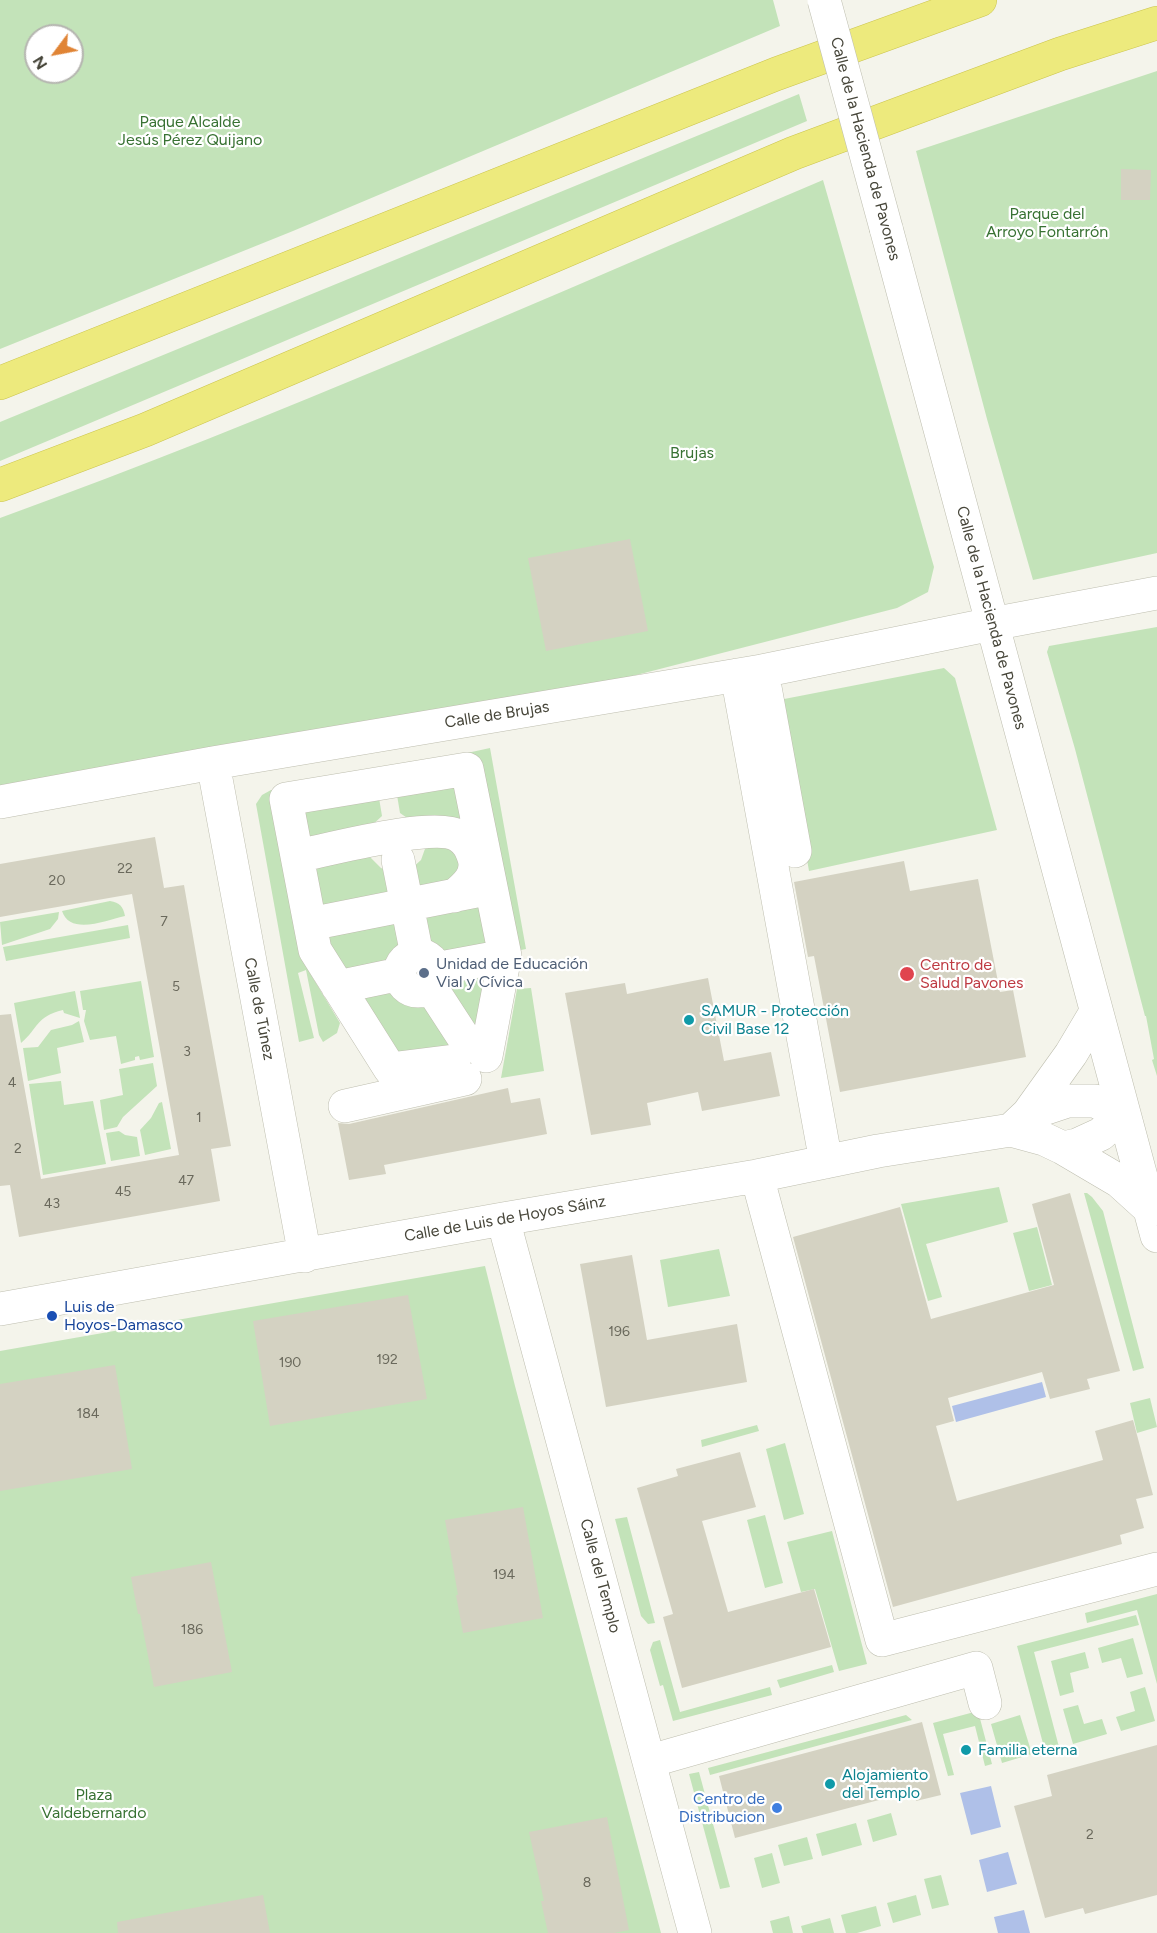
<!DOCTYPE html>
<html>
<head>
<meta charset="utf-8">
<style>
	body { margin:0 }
	#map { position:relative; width:1157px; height:1933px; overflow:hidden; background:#f4f4eb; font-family:Figtree,sans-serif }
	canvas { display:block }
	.north { position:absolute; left:24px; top:24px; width:60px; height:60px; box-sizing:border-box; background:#fff; border:2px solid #b5b5b0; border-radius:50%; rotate:238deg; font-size:16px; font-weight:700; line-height:24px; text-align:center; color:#47463a }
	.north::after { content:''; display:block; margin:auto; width:21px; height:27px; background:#e08435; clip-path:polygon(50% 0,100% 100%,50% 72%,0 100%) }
</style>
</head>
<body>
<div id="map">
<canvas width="1157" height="1933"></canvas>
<div class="north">N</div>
</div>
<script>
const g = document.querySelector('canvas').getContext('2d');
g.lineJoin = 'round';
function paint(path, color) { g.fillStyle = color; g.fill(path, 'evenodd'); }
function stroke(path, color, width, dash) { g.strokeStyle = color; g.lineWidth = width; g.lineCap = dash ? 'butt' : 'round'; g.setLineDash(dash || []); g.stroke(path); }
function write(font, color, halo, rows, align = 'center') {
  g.font = font + ' Figtree,sans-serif'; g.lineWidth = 4.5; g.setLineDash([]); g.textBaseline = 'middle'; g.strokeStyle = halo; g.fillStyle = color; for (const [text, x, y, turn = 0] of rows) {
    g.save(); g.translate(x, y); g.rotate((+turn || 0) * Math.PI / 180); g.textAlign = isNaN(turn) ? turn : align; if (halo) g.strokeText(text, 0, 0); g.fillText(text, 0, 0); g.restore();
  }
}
const green = new Path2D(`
	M0 0H773L780 26 293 231 0 349ZM36 36H72V72H36Z
	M1157 71V553L1033 580 987 419 916 151Z
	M799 94 807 121 0 461V422Z
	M823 180 934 567 928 592 897 608 578 690 0 794V518C279 417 550 296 823 180Z
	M1157 627V1076L1152 1060 1154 1059 1146 1016H1145L1075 749 1047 652 1049 646Z
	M944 668 955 678 997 830 809 871 779 700Z
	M490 748 526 949 516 951 486 782 421 763Z
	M453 783 471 835 423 829 400 813 397 795Z
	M271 790H277L302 956 301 958 340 1023 337 1033 323 1042 319 1035 306 970 298 973 314 1038 299 1042 256 804 262 795Z
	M379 798 382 816 369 828 306 849 300 810Z
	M450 844 468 872 416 898 411 869 421 860 426 846Z
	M370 857 381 868 393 873 397 900 321 916 311 866Z
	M110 901C120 903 123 906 125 916 107 920 70 936 62 911Z
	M482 906 492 952 432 953 420 916Z
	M59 912 58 919 50 929 2 945 0 922Z
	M400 920 407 954 400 960 332 985 323 934Z
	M128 925 130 938 6 961 3 947Z
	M492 972 484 1041 445 981Z
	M141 981 154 1057 140 1060 139 1056 135 1057V1060L121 1064 116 1036 90 1040 84 1021 86 1010H83L80 991Z
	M399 988 411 999 421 1001 459 1044 393 1064 354 996Z
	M531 988 544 1071 501 1078 517 989Z
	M75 991 80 1018 64 1013 63 1010C35 1017 39 1028 21 1043L14 1003Z
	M79 1021 84 1042 57 1048 61 1073 28 1081 23 1048 38 1047 51 1030 72 1025Z
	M153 1063 157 1086 123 1117 117 1127 104 1130 100 1100 123 1095 119 1069Z
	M61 1081 64 1105 93 1101 106 1164 43 1175 29 1084Z
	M162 1102 171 1149 145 1155 140 1130 151 1118 159 1103Z
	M119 1131 125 1135 137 1137 140 1156 111 1161 106 1133Z
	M999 1187 1008 1222 926 1244 942 1297 928 1301 901 1204Z
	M1084 1193H1087L1092 1197 1103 1211 1144 1368 1133 1371Z
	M1037 1227 1052 1285 1029 1291 1013 1233Z
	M719 1249 730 1296 668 1307 660 1260Z
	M485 1266 515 1386 661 1933H0V1351Z
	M1150 1398 1157 1427 1137 1433 1130 1403Z
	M757 1425 759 1431 702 1447 701 1440Z
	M785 1443 804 1514 784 1520 766 1449Z
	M765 1515 783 1583 765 1588 747 1520Z
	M627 1517 655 1623 648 1624 641 1616 615 1519Z
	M832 1531 867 1664 839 1671 815 1589 801 1592 787 1542Z
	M1157 1594V1684L1137 1610 1087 1623 1085 1613Z
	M1136 1615 1139 1625 1034 1652 1059 1747 1045 1751 1017 1646Z
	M1133 1638 1143 1674 1127 1678 1121 1658 1102 1663 1098 1648Z
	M660 1640 680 1712 770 1687 772 1695 673 1721 663 1685 660 1686 650 1650 653 1642Z
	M1085 1652 1089 1668 1070 1673 1074 1692 1060 1696 1051 1661Z
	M832 1665 834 1672 780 1688 777 1680Z
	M1145 1687 1155 1721 1121 1731 1116 1717 1135 1711 1130 1692Z
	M1078 1705 1084 1724 1102 1719 1107 1734 1073 1744 1063 1709Z
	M978 1711 992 1764 985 1766 975 1726 943 1734 954 1775 948 1776 933 1723Z
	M906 1715 912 1720 710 1775 708 1768Z
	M1020 1715 1032 1754 1002 1763 991 1724Z
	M699 1772 730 1887 720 1889 689 1774Z
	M891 1813 897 1835 873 1842 867 1820Z
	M856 1823 862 1845 822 1856 816 1834Z
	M807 1837 813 1859 784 1866 778 1845Z
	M772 1853 780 1883 762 1888 754 1858Z
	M941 1875 949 1905 932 1909 924 1879Z
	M916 1895 921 1915 893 1923 887 1903Z
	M876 1906 881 1926 857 1933H846L841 1915Z
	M789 1916 793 1933H773L770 1921Z
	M830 1918 834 1933H803L801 1926Z`);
const water = new Path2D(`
	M1042 1382 1046 1397 956 1422 952 1406Z
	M991 1786 1001 1827 971 1835 960 1793Z
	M1008 1852 1017 1884 987 1892 979 1860Z
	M1024 1910 1030 1933H998L994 1917Z`);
const building = new Path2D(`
	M1121 169 1151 170 1150 200H1121Z
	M630 539 648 631 546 651 528 558Z
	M155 837 164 888 184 885 199 971 231 1146 211 1149 220 1201 19 1237 10 1185 0 1186V1015L11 1014 41 1179 179 1155 132 894 0 917V864Z
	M904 861 910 891 978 879 1000 992 1013 990 1026 1057 840 1092 814 956 808 957 794 882Z
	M708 978 724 1061 771 1052 780 1096 702 1111 698 1092 647 1103 651 1125 591 1135 565 993 625 983 627 994Z
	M508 1088 511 1103 540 1098 547 1134 384 1165 386 1174 349 1180 338 1123 349 1124Z
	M1070 1193 1120 1371 1087 1379 1090 1389 1050 1399 1042 1372 948 1398 954 1421 936 1426 957 1501 1103 1460 1095 1431 1133 1420 1153 1495 1136 1499 1144 1528 1120 1535 1122 1544 893 1607 793 1237 900 1207 931 1319 1054 1285 1032 1204Z
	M632 1255 647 1340 737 1324 747 1382 606 1407 580 1264Z
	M408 1295 427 1399 270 1426 253 1321Z
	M115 1365 132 1469 0 1491V1384Z
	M740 1452 756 1507 702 1521 728 1612 814 1589 831 1647 682 1688 663 1617 673 1614 637 1488 678 1476 676 1469Z
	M523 1507 543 1618 463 1633 456 1595H458L445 1520Z
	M211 1562 232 1672 154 1687 140 1614H138L131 1577Z
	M922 1722 941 1795 916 1801 913 1791 735 1838 719 1776Z
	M1157 1745V1895L1085 1914 1083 1908 1045 1918 1014 1806 1052 1796 1047 1775Z
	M607 1817 629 1930 614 1933H548L541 1901H544L529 1832Z
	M263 1895 270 1933H118L117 1922Z`);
const minor = new Path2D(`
	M886 228 1157 1236
	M762 671 795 851
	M737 675 826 1162
	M213 763 305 1256
	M0 802 213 763 762 671 992 624 1157 593
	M297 856C328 850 435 821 459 836 468 842 471 849 474 858 479 875 466 886 454 896
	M398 860 417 955
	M310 924 476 891
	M400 973a18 18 0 1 1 36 0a18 18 0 1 1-36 0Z
	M435 969 505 956
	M430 986 469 1046
	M338 987 400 974
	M454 1061 390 1069 315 950 286 799 467 769 505 956 486 1056
	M345 1106 465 1079
	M1028 1114 1071 1054 1096 1012
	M1011 1130 1028 1114 1067 1101H1095L1123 1114
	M1063 1148 1077 1145 1101 1134 1123 1114
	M757 1176 882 1640 1157 1569
	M503 1219 695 1933
	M0 1309 503 1219 757 1176 878 1151 1011 1130 1044 1139 1063 1148 1119 1181 1151 1210
	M650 1761 976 1668 985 1703`);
const highway = new Path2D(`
	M0 383 776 74 980 0
	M0 485 145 430 794 153 1060 54 1157 23`);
const minorBridge = new Path2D(`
	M824 0 886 228`);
const markers = [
	[424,973,6,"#5c6f8a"],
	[907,974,8,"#e0444e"],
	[689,1020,6,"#0f9aa8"],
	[52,1316,6,"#1a4fb4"],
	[966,1750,6,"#0f9aa8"],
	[830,1784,6,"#0f9aa8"],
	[777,1808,6,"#3f7fe0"]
];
const numberNames = [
	["22",125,869],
	["20",57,881],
	["7",164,922],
	["5",176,987],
	["3",187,1052],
	["4",12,1083],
	["1",199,1118],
	["2",18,1149],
	["47",186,1181],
	["45",123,1192],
	["43",52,1204],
	["196",619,1332],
	["192",387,1360],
	["190",290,1363],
	["184",88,1414],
	["194",504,1575],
	["186",192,1630],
	["2",1090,1835],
	["8",587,1883]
];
const parkNames = [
	["Paque Alcalde",190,122],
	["Jesús Pérez Quijano",190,140],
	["Parque del",1047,214],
	["Arroyo Fontarrón",1047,232],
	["Brujas",692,453],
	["Plaza",94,1795],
	["Valdebernardo",94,1813]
];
const streetNames = [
	["Calle de la Hacienda de Pavones",865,149,75],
	["Calle de la Hacienda de Pavones",991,618,75],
	["Calle de Brujas",497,715,-9],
	["Calle de Túnez",259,1009,79],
	["Calle de Luis de Hoyos Sáinz",505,1219,-10],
	["Calle del Templo",600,1576,75]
];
const serviceNames = [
	["Unidad de Educación",436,964],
	["Vial y Cívica",436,982]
];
const healthNames = [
	["Centro de",920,965],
	["Salud Pavones",920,983]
];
const cultureNames = [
	["SAMUR - Protección",701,1011],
	["Civil Base 12",701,1029],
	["Familia eterna",978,1750],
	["Alojamiento",842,1775],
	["del Templo",842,1793]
];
const transitNames = [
	["Luis de",64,1307],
	["Hoyos-Damasco",64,1325]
];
const shopNames = [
	["Centro de",765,1799],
	["Distribucion",765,1817]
];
paint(green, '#c3e3b9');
paint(water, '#afc0e8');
paint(building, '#d4d2c2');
stroke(minor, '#bebeaf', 34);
stroke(highway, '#cbc44e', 34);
stroke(minor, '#fff', 33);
stroke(highway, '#edea7d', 33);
stroke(minorBridge, '#bebeaf', 34, []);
stroke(minorBridge, '#fff', 33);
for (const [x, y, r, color] of markers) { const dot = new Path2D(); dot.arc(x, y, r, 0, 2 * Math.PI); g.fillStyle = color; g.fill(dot); stroke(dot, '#fff', 2); }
write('14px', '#6a695c', null, numberNames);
write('16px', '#387233', '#fff', parkNames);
write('16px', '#47463a', '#fff', streetNames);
write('16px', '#4e5e75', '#fff', serviceNames, 'left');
write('16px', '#be3a42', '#fff', healthNames, 'left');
write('16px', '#0d838f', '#fff', cultureNames, 'left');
write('16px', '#164399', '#fff', transitNames, 'left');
write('16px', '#366cbe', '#fff', shopNames, 'right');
</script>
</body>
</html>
